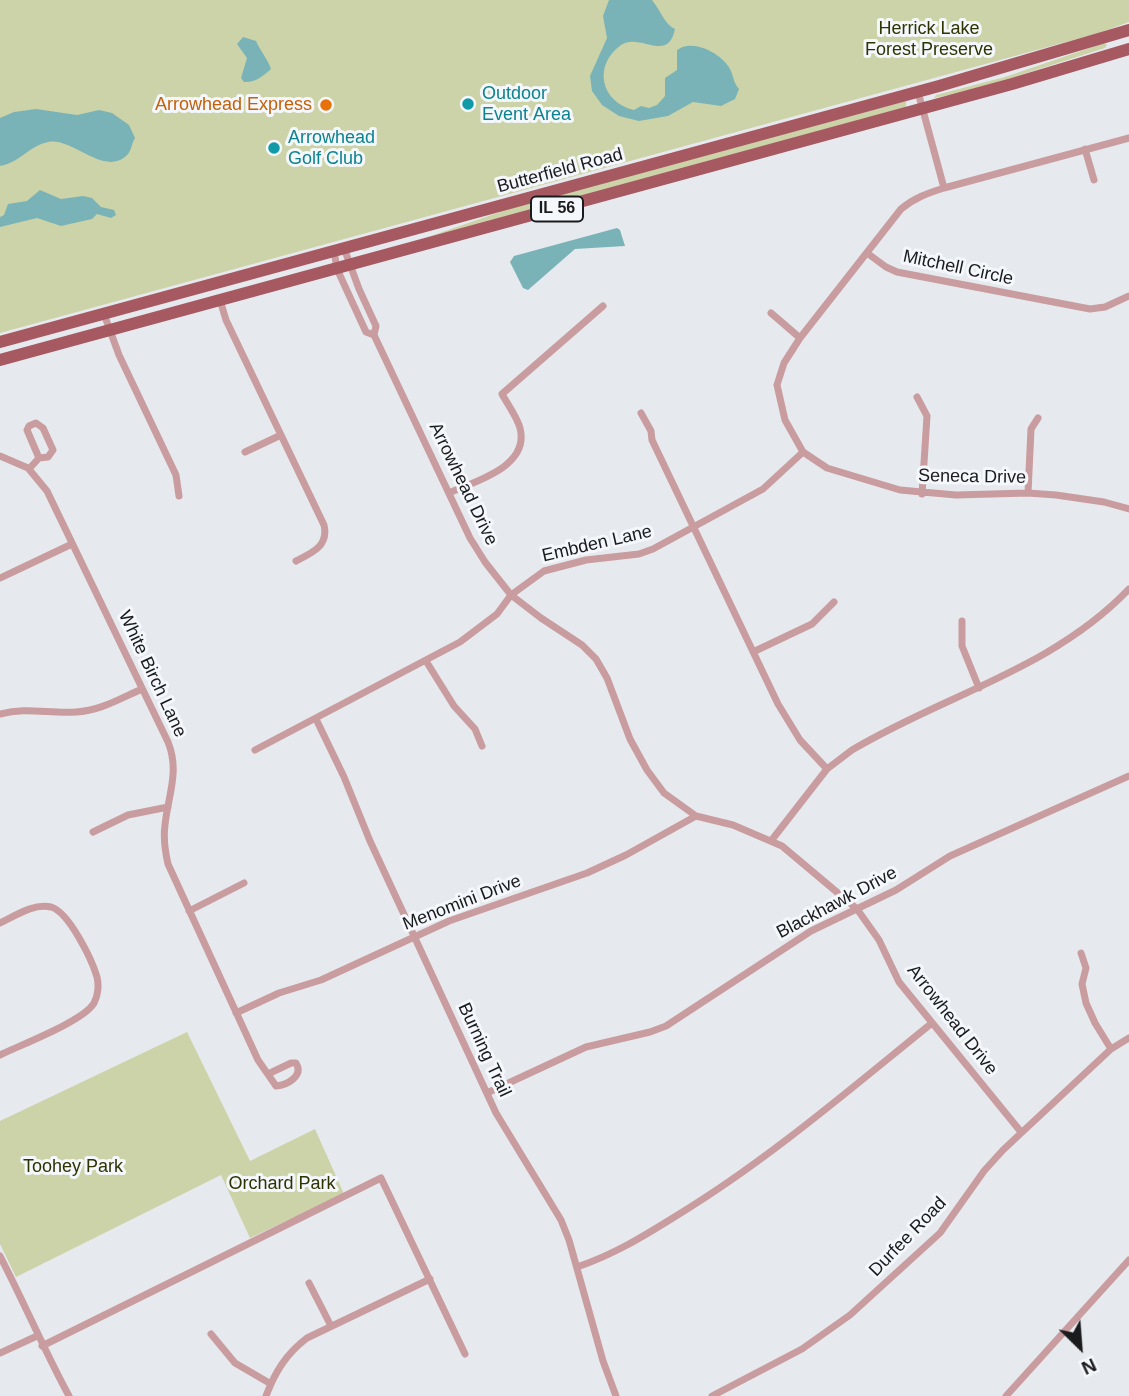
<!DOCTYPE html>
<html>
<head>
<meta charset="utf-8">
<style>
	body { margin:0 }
	#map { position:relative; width:1129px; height:1396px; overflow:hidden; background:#e6eaee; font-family:Arial,sans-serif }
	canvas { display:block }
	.north { position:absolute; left:1045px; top:1312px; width:70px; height:70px; -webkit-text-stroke:5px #f4f7fb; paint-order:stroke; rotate:155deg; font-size:19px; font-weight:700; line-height:28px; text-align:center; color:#1a1b1d }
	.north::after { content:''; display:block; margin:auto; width:24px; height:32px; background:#1a1b1d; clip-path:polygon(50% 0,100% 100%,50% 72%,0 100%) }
</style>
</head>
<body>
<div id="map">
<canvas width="1129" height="1396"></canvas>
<div class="north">N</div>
</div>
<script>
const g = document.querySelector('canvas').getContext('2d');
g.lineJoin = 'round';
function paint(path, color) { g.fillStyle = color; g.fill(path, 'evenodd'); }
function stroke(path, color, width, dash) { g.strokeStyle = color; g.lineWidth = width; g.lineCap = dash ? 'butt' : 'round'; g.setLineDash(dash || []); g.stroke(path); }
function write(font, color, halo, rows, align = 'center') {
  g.font = font + ' Arial,sans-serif'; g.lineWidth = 6; g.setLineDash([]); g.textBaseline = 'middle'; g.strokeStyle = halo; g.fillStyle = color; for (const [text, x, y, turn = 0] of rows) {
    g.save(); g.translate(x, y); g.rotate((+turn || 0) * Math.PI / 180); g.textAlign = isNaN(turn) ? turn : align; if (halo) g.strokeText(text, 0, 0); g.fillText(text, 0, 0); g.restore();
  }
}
const green = new Path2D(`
	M0 0H1129V22L1099 33 0 333Z
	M1104 43 1107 45 1105 48 967 92 934 98 936 95 1005 77Z
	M906 101V108L425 238 520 205Z
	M187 1032 250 1161 315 1129 344 1194 250 1238 221 1175 16 1277 0 1244V1121Z`);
const water = new Path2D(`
	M609 0H652C660 9 664 24 675 29 668 64 640 32 621 45 593 65 600 102 634 110L641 106 649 108 657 105 665 96V78L677 70V50C692 38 722 53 730 69 734 77 733 82 739 89L735 99 721 106 693 102 668 116 639 121 619 116 602 105 592 91 590 76 607 38 603 16Z
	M243 37 256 41C260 50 268 60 271 69 263 76 255 83 244 82L241 78 247 58 237 44Z
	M36 109 77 115 99 110 112 113 129 125 135 138C131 144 132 152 125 157 102 175 72 137 48 142 29 146 19 163 0 166V118L14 112Z
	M40 190 61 199 83 196 92 198 101 207 114 210 116 215 111 218 97 214 92 219 61 226 37 218 0 227V217L4 215 8 204 27 201Z
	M617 228 620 230 625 246 575 249 528 290 523 288 510 262 514 256Z`);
const minor = new Path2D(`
	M918 92 944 188
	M1129 138 944 188C928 193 914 198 901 209L800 338 784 363 777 385 785 420 803 452 827 468 900 490 956 495 1028 493 1056 495 1104 502 1129 509
	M1085 149 1094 180
	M344 248 359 289 376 326 374 335 470 538 485 562 511 595 541 618 582 645 596 659 607 678 630 739 647 770 664 793 696 816 733 825 782 846 857 909 879 940 899 982 1021 1132
	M334 251 337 269 366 332 374 335
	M867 253 886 267 897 272 1090 309 1105 307 1129 296
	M220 300 226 320 324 525C329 546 312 553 296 561
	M771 313 800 338
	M104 314 119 355 176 475 179 496
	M917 397 927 416 922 494
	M641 413 651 431 652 440 778 704 800 740 827 769
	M245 452 281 435
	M0 456 28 468 47 491 168 742C180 772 168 795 165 825 163 839 165 851 168 864L258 1060 276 1086C287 1085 304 1076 296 1063H291L268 1074
	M29 469 39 458 48 457 53 450 43 428 36 423 29 426 27 430 39 458
	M449 493C475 481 530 467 520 428 517 417 508 405 502 394L603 306
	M1028 493 1031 429 1038 418
	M0 578 72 544
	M962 621V646L979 688
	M753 652 812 624 834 602
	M426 661 454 706 475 729 482 746
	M0 714C26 707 50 714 76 712 100 711 121 698 142 689
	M316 719 344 777 370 841 496 1113 561 1220 569 1240 603 1361 616 1396
	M255 750 460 642 497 614 511 595 544 571 586 560 639 554 653 549 763 489 803 452
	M93 832 128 815 168 807
	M771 841 827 769 852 750C944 695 1053 669 1129 589
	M189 911 244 883
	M0 923C15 916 33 903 51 907 69 912 92 960 97 977 99 985 98 996 94 1003 84 1021 20 1045 0 1055
	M1081 953 1086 968 1082 984 1086 1003 1095 1023 1111 1049
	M236 1013 279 993 321 980 449 921 587 873 626 855 696 816
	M487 1093 586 1047 650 1032 666 1026 811 931 896 890 950 856 1129 776
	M0 1256C24 1302 44 1350 69 1396
	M577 1267C613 1255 644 1236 676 1216 768 1160 849 1090 932 1023
	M309 1283 331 1326
	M211 1334 235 1363 271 1384
	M42 1346 381 1178 465 1354
	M0 1353 37 1336
	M266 1396C275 1372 286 1354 307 1338L430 1279
	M712 1396 802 1349 850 1315 940 1233 984 1171 1003 1150 1111 1049 1129 1038
	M1006 1396 1129 1260`);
const primary = new Path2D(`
	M0 342 939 86 1129 30
	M0 360 1012 84 1129 49`);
const markers = [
	[468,104,7,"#0f9aa8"],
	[326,105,7,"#e8710a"],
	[274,148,7,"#0f9aa8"]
];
const shields = [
	[557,209,52]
];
const shieldNames = [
	["IL 56",557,209]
];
const parkNames = [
	["Herrick Lake",929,29],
	["Forest Preserve",929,50],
	["Toohey Park",73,1167],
	["Orchard Park",282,1184]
];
const cultureNames = [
	["Outdoor",482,94],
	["Event Area",482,115],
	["Arrowhead",288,138],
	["Golf Club",288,159]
];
const foodNames = [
	["Arrowhead Express",312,105]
];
const streetNames = [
	["Butterfield Road",560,171,-15],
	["Mitchell Circle",958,268,12],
	["Seneca Drive",972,477,1],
	["Arrowhead Drive",463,484,64],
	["Embden Lane",597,544,-13],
	["White Birch Lane",152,674,65],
	["Menomini Drive",462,903,-21],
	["Blackhawk Drive",837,903,-28],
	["Arrowhead Drive",952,1020,52],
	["Burning Trail",484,1050,65],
	["Durfee Road",908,1237,-46]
];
paint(green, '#cdd3a8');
paint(water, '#79b3b7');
stroke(minor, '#c99c9f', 7);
stroke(primary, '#a75962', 12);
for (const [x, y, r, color] of markers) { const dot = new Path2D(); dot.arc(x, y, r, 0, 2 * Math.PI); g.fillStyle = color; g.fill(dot); stroke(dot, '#f4f7fb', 2.5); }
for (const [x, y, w] of shields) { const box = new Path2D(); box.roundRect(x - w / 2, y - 12.5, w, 25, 5); g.fillStyle = '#f4f7fb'; g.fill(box); stroke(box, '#1a1b1d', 2); }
write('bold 16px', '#1a1b1d', null, shieldNames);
write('18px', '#2f3300', '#f4f7fb', parkNames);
write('18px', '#0d838f', '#f4f7fb', cultureNames, 'left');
write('18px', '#c56008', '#f4f7fb', foodNames, 'right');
write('18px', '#1a1b1d', '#f4f7fb', streetNames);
</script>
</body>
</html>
